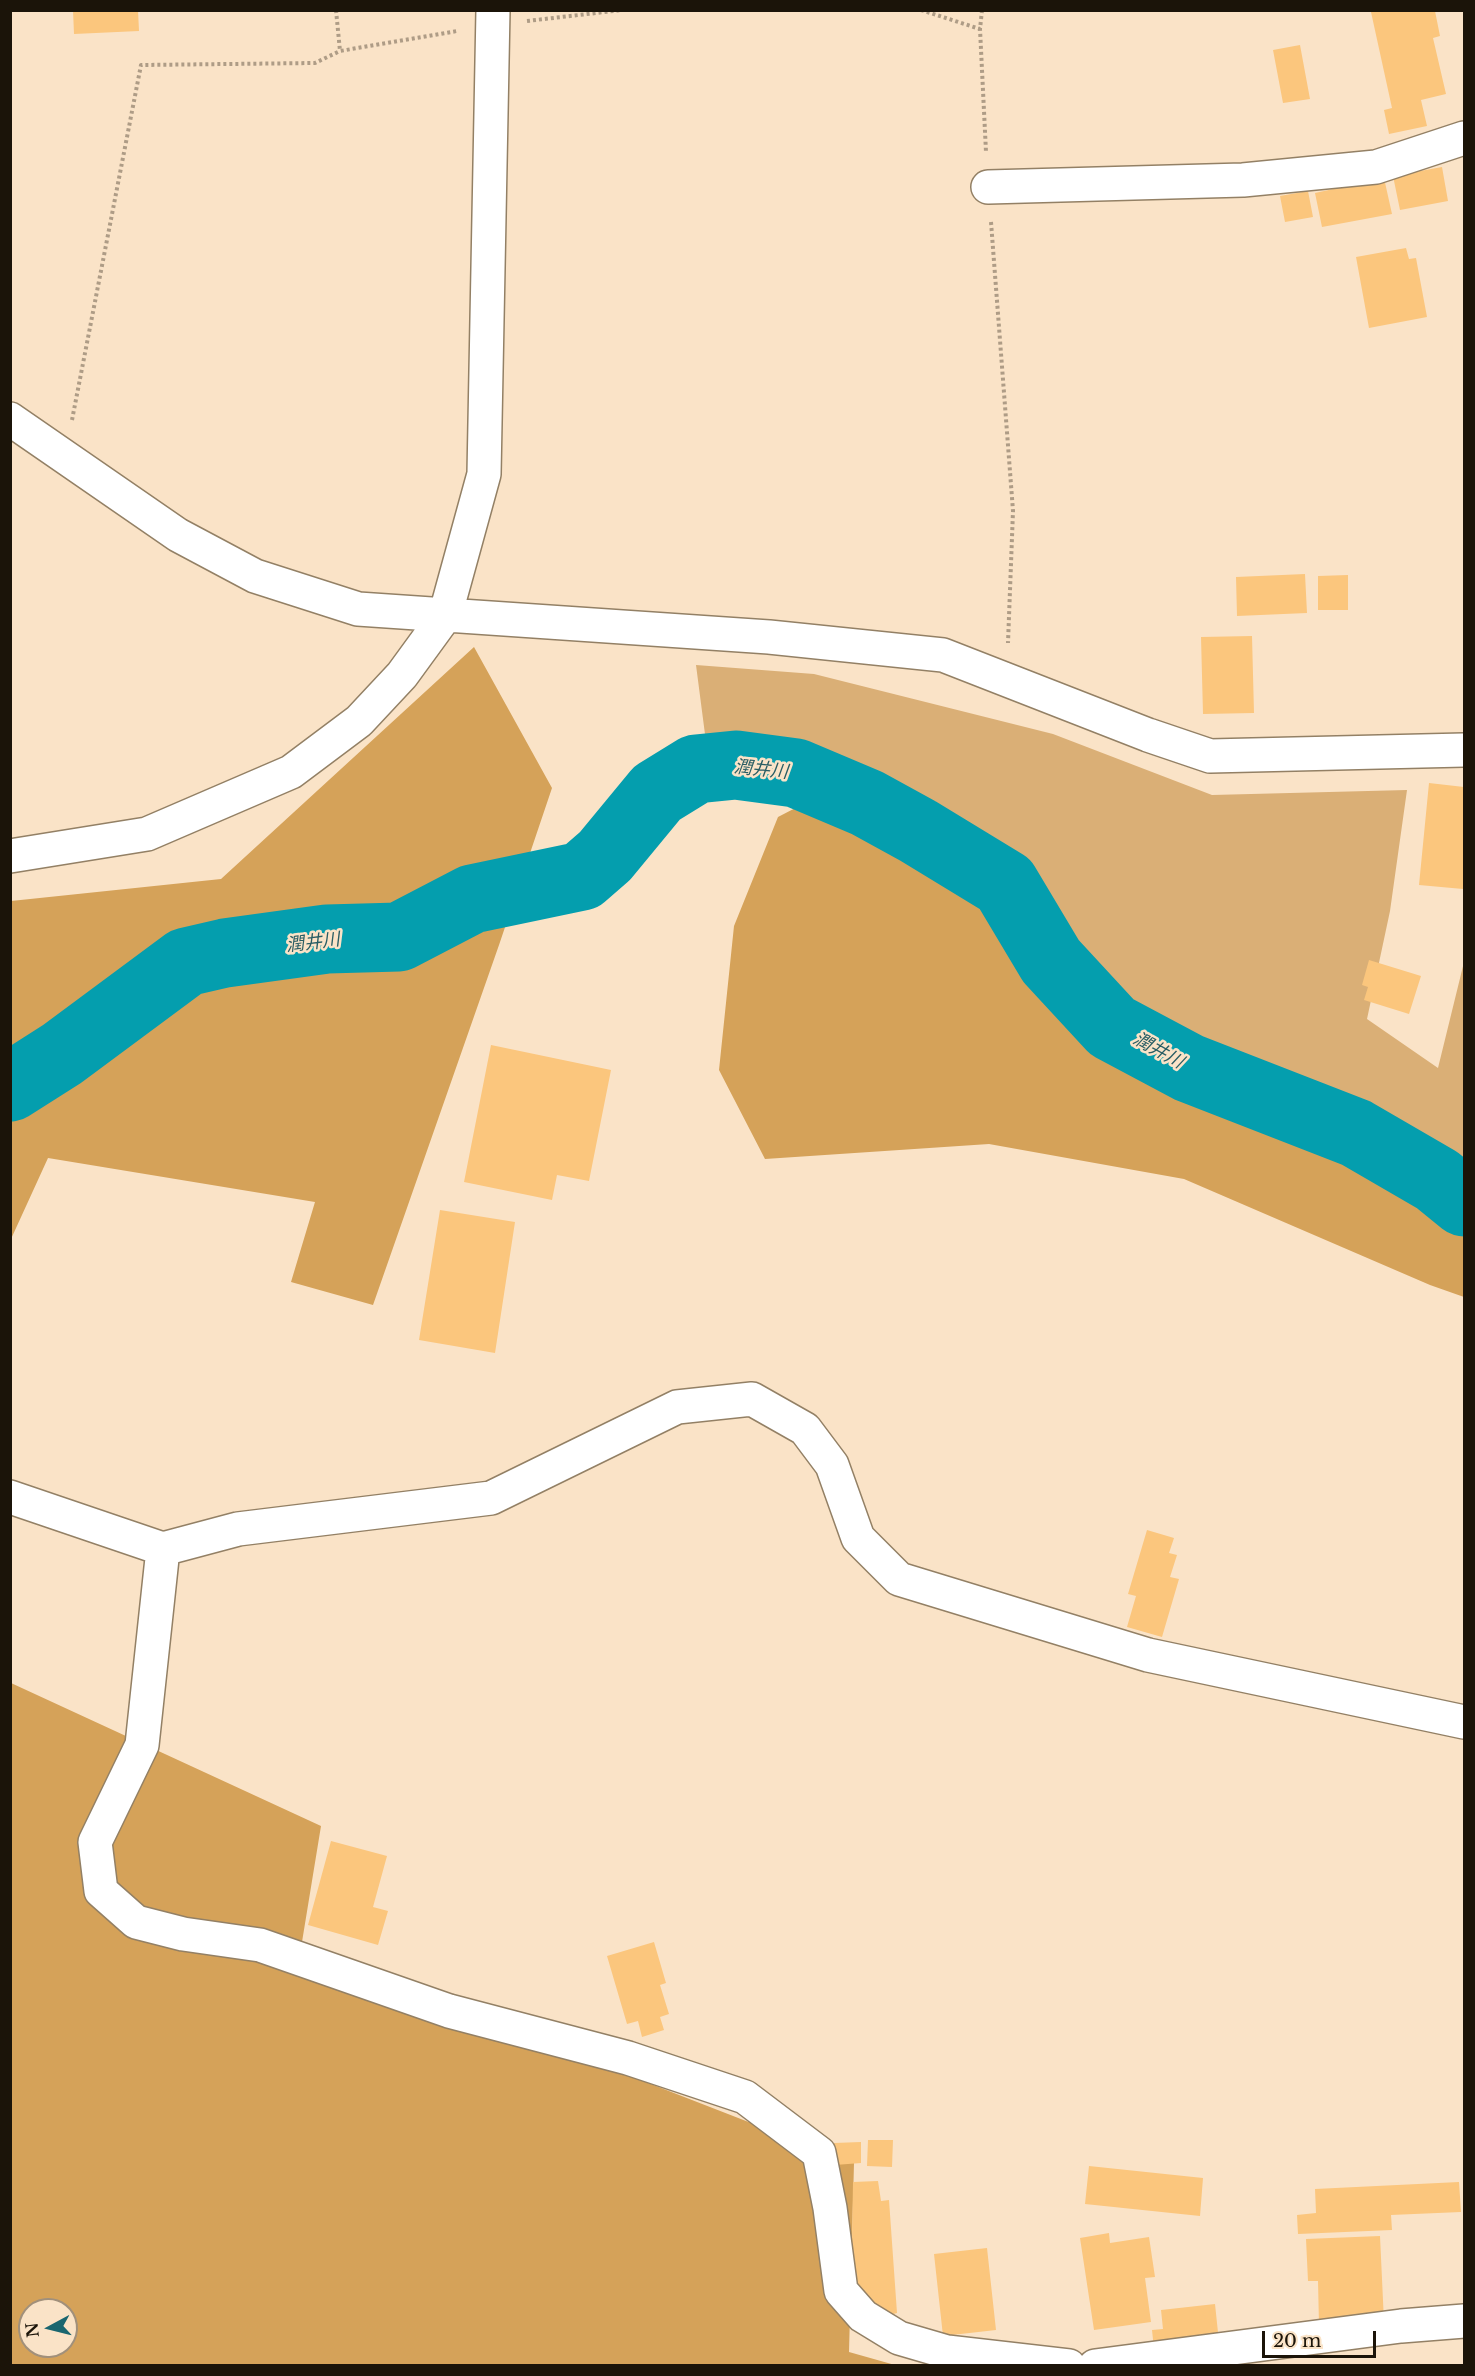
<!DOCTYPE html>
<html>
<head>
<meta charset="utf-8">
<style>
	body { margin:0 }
	#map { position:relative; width:1475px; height:2376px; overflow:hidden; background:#fae3c7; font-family:"Libre Baskerville",serif }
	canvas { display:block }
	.frame { position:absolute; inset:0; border:12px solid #1b1409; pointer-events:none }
	.north { position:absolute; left:18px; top:2298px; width:60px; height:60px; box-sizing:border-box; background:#fae3c7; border:2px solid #a1907b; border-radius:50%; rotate:263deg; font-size:16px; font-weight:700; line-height:24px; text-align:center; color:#1b1409 }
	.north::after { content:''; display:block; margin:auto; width:21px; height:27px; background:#1a666f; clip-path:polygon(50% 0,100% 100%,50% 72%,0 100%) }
	.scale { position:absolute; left:1262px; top:2331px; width:114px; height:27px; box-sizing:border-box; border:3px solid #1b1409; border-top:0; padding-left:8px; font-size:18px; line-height:21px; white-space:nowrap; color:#1b1409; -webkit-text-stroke:4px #fae3c7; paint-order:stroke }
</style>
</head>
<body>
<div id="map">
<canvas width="1475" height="2376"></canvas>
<div class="frame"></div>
<div class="north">N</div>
<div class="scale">20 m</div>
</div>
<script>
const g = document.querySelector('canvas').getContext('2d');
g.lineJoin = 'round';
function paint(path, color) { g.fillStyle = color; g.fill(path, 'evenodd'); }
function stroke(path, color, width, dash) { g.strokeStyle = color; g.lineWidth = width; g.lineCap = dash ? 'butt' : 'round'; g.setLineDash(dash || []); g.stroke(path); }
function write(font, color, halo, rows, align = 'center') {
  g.font = font + ' "Libre Baskerville","Noto Sans JP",serif'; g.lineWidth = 5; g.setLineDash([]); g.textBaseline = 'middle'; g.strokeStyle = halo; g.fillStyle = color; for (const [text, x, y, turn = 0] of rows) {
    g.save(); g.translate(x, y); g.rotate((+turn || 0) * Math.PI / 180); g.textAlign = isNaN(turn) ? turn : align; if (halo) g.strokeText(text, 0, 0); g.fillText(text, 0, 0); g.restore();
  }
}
const green = new Path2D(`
	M696 665 814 674 1053 734 1212 795 1407 790 1390 911 1367 1019 1438 1068 1464 962V1160L1177 1062 854 798 706 742Z`);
const forest = new Path2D(`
	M474 647 552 788 499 945 373 1305 291 1282 315 1202 48 1158 11 1239V901L221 879Z
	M832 789 1002 849 1063 961 1149 1022 1418 1151 1464 1162V1297L1430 1285 1184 1179 989 1144 765 1159 719 1070 734 926 778 817Z
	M11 1683 321 1826 301 1948 854 2163 849 2352 895 2365 11 2366ZM30 2310H66V2346H30Z`);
const river = new Path2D(`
	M10 1087 62 1054 186 962 225 953 327 939 399 937 472 899 582 876 605 856 657 793 696 769 736 765 796 773 867 803 918 831 1005 884 1051 961 1112 1027 1189 1068 1356 1133 1437 1180 1464 1202`);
const building = new Path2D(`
	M73 10H138L139 31 74 34Z
	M1378 10 1435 11 1440 36 1433 38 1446 94 1421 100 1427 126 1389 134 1384 110 1392 108 1371 12Z
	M1300 45 1310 99 1283 103 1273 50Z
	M1442 167 1448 201 1400 210 1393 176Z
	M1384 178 1392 214 1322 227 1315 193Z
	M1308 191 1313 217 1285 222 1280 196Z
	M1406 248 1409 259 1416 258 1427 317 1369 328 1356 257Z
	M1305 574 1307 613 1237 616 1236 577Z
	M1348 575V610H1318V576Z
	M1252 636 1254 713 1203 714 1201 637Z
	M1429 783 1464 787 1463 889 1419 885Z
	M1369 960 1421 976 1409 1014 1364 1000 1368 987 1362 985Z
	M491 1045 611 1070 589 1181 557 1175 552 1200 464 1182Z
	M440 1210 515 1222 495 1353 419 1340Z
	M1147 1530 1174 1538 1169 1553 1177 1555 1170 1577 1179 1579 1162 1637 1127 1627 1136 1596 1128 1594Z
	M331 1841 387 1856 373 1907 388 1911 378 1945 308 1925Z
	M654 1942 666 1983 660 1985 669 2014 660 2017 664 2030 642 2037 638 2021 627 2024 607 1956Z
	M868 2140H893L892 2167 867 2166Z
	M861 2142V2163L835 2165 834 2143Z
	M1089 2166 1203 2178 1200 2216 1085 2204Z
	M878 2181 881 2201 889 2200 897 2313 883 2317 851 2295 853 2182Z
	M1459 2182 1461 2212 1391 2215 1392 2230 1298 2234 1297 2215 1316 2213 1315 2189Z
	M1109 2233 1110 2243 1149 2237 1155 2277 1145 2278 1151 2322 1094 2330 1080 2238Z
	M1380 2236 1384 2322 1319 2325 1318 2281H1308L1306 2239Z
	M987 2248 996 2330 943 2336 934 2254Z
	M1215 2304 1219 2342 1154 2349 1152 2330 1163 2329 1161 2310Z`);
const path = new Path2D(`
	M336 10 340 51 457 31
	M921 10 980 29
	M982 10 980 29 986 152
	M527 21 622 10
	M991 222 1013 511 1008 643
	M72 420 141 65 315 63 340 51`);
const street = new Path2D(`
	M988 187 1243 180 1376 167 1464 138
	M10 1497 163 1549 238 1529 491 1498 677 1407 752 1399 805 1429 832 1465 858 1538 899 1579 1148 1655 1464 1722
	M163 1549 142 1745 95 1842 101 1891 136 1922 183 1934 260 1945 449 2011 628 2058 745 2097 819 2153 830 2208 841 2291 863 2316 899 2338 947 2352 1069 2366
	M1095 2366 1401 2326 1464 2321`);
const secondary = new Path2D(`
	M10 419 178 535 255 576 358 609 769 637 943 655 1148 735 1210 756 1464 750
	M10 856 147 834 291 772 359 721 402 675 445 616 484 474 493 10`);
const waterNames = [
	["潤井川",761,770,6],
	["潤井川",313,943,-7],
	["潤井川",1158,1051,29]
];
paint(green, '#daaf76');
paint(forest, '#d5a259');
stroke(river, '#049eae', 69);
paint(building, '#fbc67d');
stroke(street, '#938065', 36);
stroke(secondary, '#938065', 36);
stroke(path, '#ae9c86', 4, [3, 3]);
stroke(street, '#fff', 33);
stroke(secondary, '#fff', 33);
write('italic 18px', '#295d64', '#fae3c7', waterNames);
</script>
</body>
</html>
